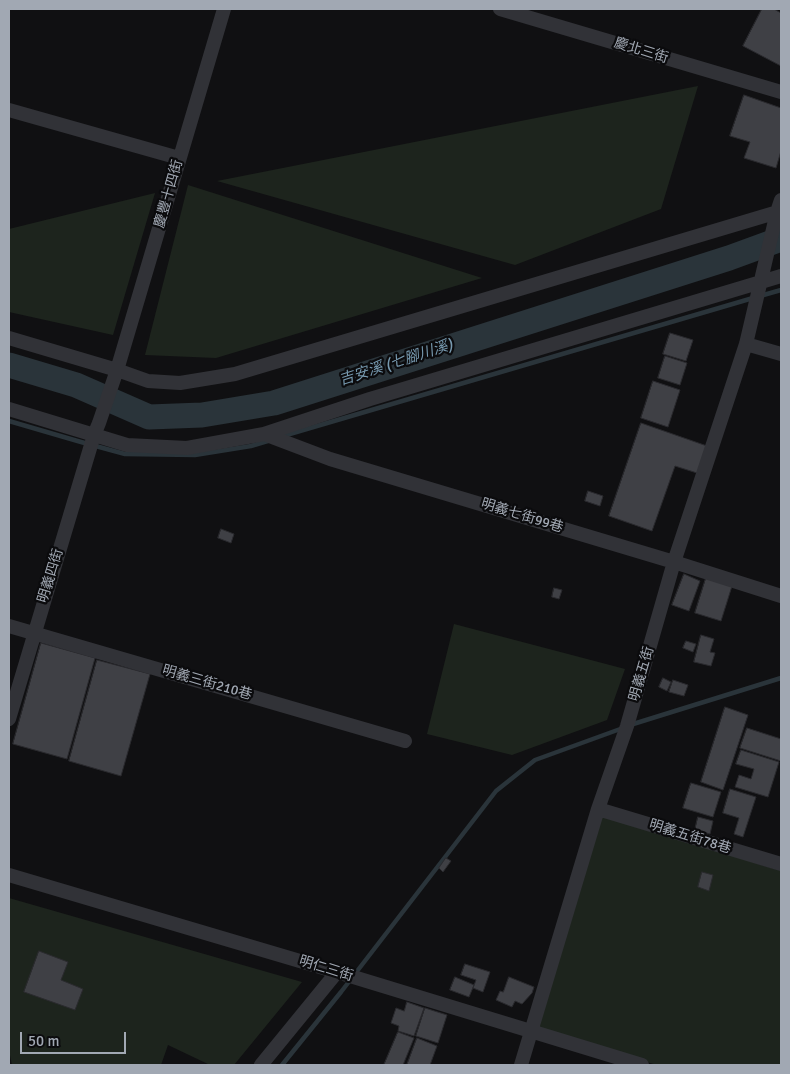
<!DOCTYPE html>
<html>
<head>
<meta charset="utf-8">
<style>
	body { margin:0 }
	#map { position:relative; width:790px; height:1074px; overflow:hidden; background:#101012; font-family:Signika,sans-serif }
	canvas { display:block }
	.frame { position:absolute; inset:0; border:10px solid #a1a8b3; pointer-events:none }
	.scale { position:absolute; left:20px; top:1032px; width:106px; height:22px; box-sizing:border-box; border:2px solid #a1a8b3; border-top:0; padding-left:6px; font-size:15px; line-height:18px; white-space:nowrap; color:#a1a8b3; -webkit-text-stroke:4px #0b0b0d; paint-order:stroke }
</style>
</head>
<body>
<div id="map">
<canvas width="790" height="1074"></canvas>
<div class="frame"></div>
<div class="scale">50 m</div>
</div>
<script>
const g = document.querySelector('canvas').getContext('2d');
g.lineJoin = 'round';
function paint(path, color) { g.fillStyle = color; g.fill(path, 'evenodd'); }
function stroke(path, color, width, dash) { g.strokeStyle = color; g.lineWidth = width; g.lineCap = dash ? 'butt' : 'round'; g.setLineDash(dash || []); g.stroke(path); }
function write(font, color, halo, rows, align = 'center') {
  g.font = font + ' Signika,"Noto Sans TC",sans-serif'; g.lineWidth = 4.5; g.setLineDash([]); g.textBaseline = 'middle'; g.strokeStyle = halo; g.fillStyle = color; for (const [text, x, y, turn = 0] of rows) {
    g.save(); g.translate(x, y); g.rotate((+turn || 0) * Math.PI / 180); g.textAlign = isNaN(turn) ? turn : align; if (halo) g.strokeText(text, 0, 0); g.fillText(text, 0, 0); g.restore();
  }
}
const green = new Path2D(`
	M698 86 661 209 515 265 217 181Z
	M188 185 482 278 216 358 145 355Z
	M155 193 113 335 9 312V229Z
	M454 624 625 669 607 720 512 755 427 734Z
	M601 815 781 871V1065H657L537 1030Z
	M9 898 302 982 234 1065H210L168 1045 161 1065H12L9 1051Z`);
const stream = new Path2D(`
	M760 296 781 290
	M9 421 81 442 125 454 195 455 251 446 271 440
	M283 436 753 298
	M630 725 781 678
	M282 1065 341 992 496 791 535 760 623 728`);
const river = new Path2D(`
	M9 365 76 385 149 417 202 415 274 403 729 258 781 239`);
const building = new Path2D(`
	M762 9H774L781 13V66L743 46Z
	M744 95 781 108V151L776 168 744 158 750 142 730 136Z
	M670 333 693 340 686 361 663 354Z
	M665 356 687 363 680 385 658 378Z
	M653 381 680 390 668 427 641 418Z
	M641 423 707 446 697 473 675 466 652 531 609 516Z
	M588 491 603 496 600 506 585 501Z
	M221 529 234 534 231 543 218 538Z
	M684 574 700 581 689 611 672 605Z
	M706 578 732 586 721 621 695 613Z
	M554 588 562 590 559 599 552 597Z
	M701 635 714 639 710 652 715 653 711 666 694 662Z
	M686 641 696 644 693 652 683 648Z
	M41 643 95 658 67 759 13 744Z
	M97 660 150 674 121 776 69 761Z
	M663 678 671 682 667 691 659 687Z
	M673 680 688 685 684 696 669 692Z
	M725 707 748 715 723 790 701 782Z
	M747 728 781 739V761L740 748Z
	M741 750 779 762 768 797 735 787 739 775 751 779 754 769 736 764Z
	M691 783 721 792 713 817 683 808Z
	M730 789 756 797 743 837 734 834 739 818 723 813Z
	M698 817 713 821 710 834 695 830Z
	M446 858 451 861 443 872 439 868Z
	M702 872 713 875 709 891 698 887Z
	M39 951 68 962 61 980 83 989 75 1010 24 992Z
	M465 964 490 972 483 992 473 988 476 980 461 975Z
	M455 977 474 985 469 997 450 990Z
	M509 977 534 987 532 993 522 1004 515 1001 512 1007 496 1000 500 991 503 992Z
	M407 1002 424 1008 414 1036 398 1031 399 1026 391 1023 396 1008 404 1011Z
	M425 1008 447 1015 438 1043 416 1036Z
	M398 1032 414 1038 403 1065H384Z
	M417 1038 437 1046 430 1065H407Z`);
const minor = new Path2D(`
	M500 9 781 92
	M9 110 179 158
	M9 338 117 370 148 381 180 383 235 374 781 211
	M746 344 781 354
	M9 409 127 445 187 448 264 434 370 399 781 276
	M264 434 330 459 674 562 781 596
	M9 626 405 741
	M9 719 94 435 99 423 117 370 224 9
	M598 809 781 864
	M9 875 337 972 642 1065
	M261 1065 337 972
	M521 1065 598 809 627 726 674 562 746 344 777 212 781 200`);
const streetNames = [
	["慶北三街",641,51,17],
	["慶豐十四街",169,194,-74],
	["明義七街99巷",522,516,17],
	["明義四街",51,576,-73],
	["明義五街",642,674,-74],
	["明義三街210巷",207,683,16],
	["明義五街78巷",690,837,17],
	["明仁三街",326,969,17]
];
const waterNames = [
	["吉安溪 (七腳川溪)",396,363,-18]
];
paint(green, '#1d241d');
stroke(stream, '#2a343a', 4.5);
stroke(river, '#2a343a', 25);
paint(building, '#3f4045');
stroke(building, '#2a2a2e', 1);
stroke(minor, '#313237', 14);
write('14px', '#a1a8b3', '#0b0b0d', streetNames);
write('italic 15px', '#7799af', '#0b0b0d', waterNames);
</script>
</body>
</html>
